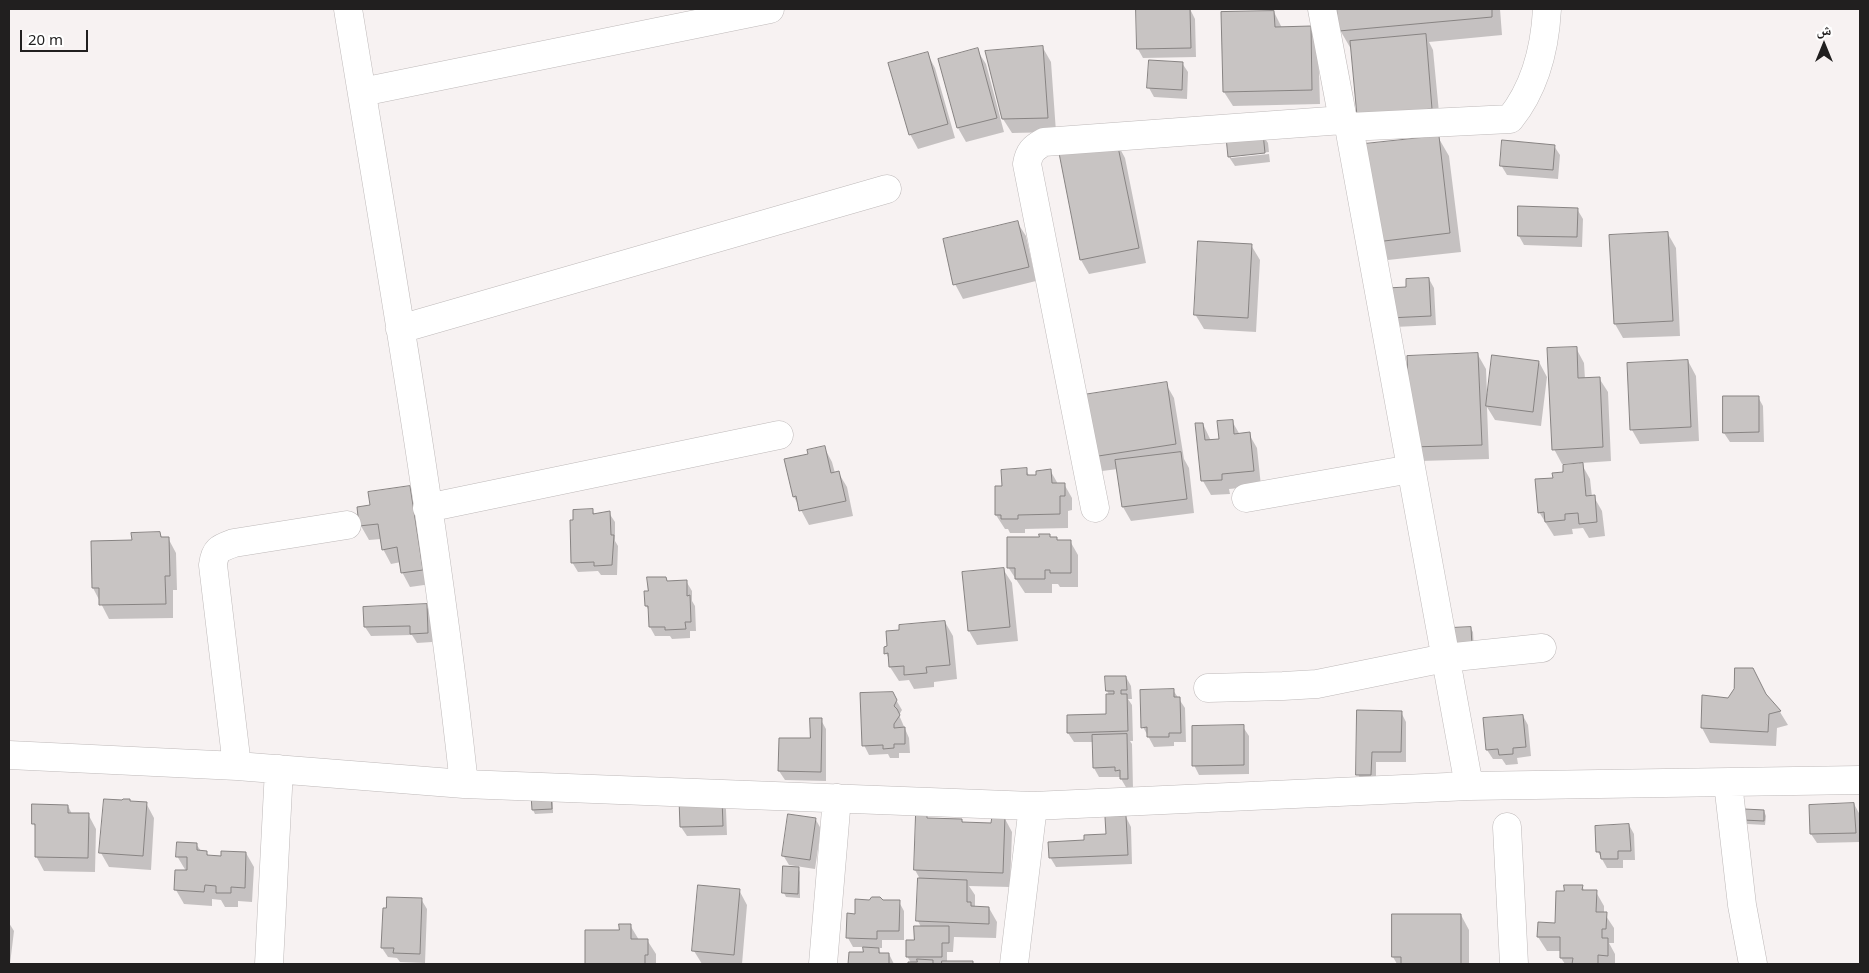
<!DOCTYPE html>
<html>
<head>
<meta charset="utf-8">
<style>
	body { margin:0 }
	#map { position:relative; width:1869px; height:973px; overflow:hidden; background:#f7f2f2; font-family:"Noto Sans","Noto Naskh Arabic",sans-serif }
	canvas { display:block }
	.frame { position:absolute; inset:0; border:10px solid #211f1f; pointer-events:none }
	.north { position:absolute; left:1799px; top:20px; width:50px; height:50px; -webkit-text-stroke:4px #fff; paint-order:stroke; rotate:0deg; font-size:14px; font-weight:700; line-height:20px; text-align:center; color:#211f1f }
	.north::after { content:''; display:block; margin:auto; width:18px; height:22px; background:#211f1f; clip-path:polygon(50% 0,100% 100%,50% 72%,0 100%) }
	.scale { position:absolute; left:20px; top:30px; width:68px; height:22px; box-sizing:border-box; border:2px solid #211f1f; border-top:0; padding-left:6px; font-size:15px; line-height:18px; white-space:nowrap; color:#211f1f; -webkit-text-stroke:4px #fff; paint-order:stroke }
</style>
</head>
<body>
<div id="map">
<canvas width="1869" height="973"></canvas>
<div class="frame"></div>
<div class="north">ش</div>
<div class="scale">20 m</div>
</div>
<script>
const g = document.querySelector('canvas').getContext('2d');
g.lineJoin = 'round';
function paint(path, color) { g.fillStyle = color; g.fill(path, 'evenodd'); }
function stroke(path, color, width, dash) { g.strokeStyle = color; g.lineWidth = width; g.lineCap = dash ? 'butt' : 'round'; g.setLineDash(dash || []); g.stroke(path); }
const shadow = new Path2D(`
	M1190 9 1195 19 1196 57 1143 58 1138 49Z
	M1338 9H1500L1502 35 1429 42 1433 50 1440 123 1351 49 1340 30Z
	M1274 12 1282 28 1310 27 1318 42 1320 104 1233 106 1224 92 1223 13Z
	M1043 48 1051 62 1056 132 1012 133 1003 119Z
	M977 50 986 64 1004 132 966 142 958 128Z
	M927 53 935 68 955 138 918 149 910 134Z
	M1182 63 1188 72 1187 99 1154 97 1149 88Z
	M1262 134 1268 143 1269 152 1231 156V158L1269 154 1270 162 1235 166 1229 157Z
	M1438 137 1449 156 1461 252 1388 260 1377 242Z
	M1117 143 1125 158 1146 263 1089 274 1081 260Z
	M1554 146 1560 155 1558 179 1507 175 1501 165Z
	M1577 209 1583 219 1582 247 1524 245 1519 236Z
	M1017 222 1026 236 1036 281 963 299 955 284Z
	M1668 234 1676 248 1680 336 1623 338 1615 324 1610 236Z
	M1251 245 1260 260 1256 332 1204 329 1195 314Z
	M1429 279 1434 288 1436 325 1395 327 1390 318Z
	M1576 348 1584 363 1585 379 1599 378 1608 392 1611 461 1581 463 1590 479 1592 497H1594L1602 511 1605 536 1589 538 1583 528 1572 529 1573 534 1554 536 1539 512 1554 479 1579 465V463L1562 464 1554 449Z
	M1478 355 1486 369 1487 394 1539 362 1547 377 1541 426 1495 420 1487 407 1489 459 1420 461 1408 357Z
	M1688 361 1696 376 1699 441 1640 444 1632 430 1628 365Z
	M1166 384 1174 398 1184 459 1189 468 1194 513 1131 521 1123 507 1118 469 1102 471 1093 457Z
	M1758 397 1763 406 1764 442H1730L1724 433Z
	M1232 421 1240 435 1249 434 1257 448 1261 486 1229 489 1230 494 1211 495 1203 481 1197 424H1203L1211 441 1220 440Z
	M824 447 832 462 835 473 838 472 847 487 853 516 809 525 794 497 810 455Z
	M1026 470 1030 477 1038 476 1050 470 1058 484H1064L1072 498V510L1068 511V528L1025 529V533H1010L1008 529H1005L996 515 1003 487Z
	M410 487 418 501 431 584 410 587 402 572 401 562 391 564 383 549 381 539 369 540 361 526 358 508 372 506Z
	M592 510 595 515 609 513 615 522V541L618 546 617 575H601L598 571 578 572 572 562 575 521Z
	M160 533 162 538H168L176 553 177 590H173V618L109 619 93 588Z
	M1050 538H1056L1058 541H1070L1078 555V587H1060L1058 584H1052V593H1025L1008 567Z
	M1003 569 1012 583 1018 641 977 645 969 631Z
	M665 578 668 582 686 581 692 591V601L695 606 696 631H690V638L672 639 670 636H655L650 627V612L646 606 649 592Z
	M426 606 432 615V642L417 643 412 635 371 636 365 627Z
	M945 622 953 636 957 679 934 682V687L914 689 909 680 899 681 890 667V661L886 653Z
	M1470 628 1473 632 1474 650 1452 629Z
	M1753 669 1768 699 1780 712 1788 725 1777 728 1776 746 1710 743 1702 728 1703 696 1728 699Z
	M1126 677 1131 686 1132 699H1128L1132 705 1133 741H1130L1132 744 1133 789H1127L1120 777H1099L1094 768 1093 742H1074L1068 733 1108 715 1109 695 1107 691Z
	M1173 690 1185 708 1186 742H1174V746L1154 747 1143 727Z
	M892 693 902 710 899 715 909 738 910 753H899V758H890L888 754 869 755 864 745Z
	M1358 711 1401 712 1406 722V762H1376V784H1363L1358 774Z
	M1523 716 1528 725 1531 756 1517 758 1518 764 1506 765 1502 759H1493L1487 750Z
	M821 720 826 729V781L785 780 779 771 811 739Z
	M1243 727 1249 736V774L1199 775 1194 765Z
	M721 799 726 809 727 835 687 836 681 827Z
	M130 800 131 802 146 803 154 818 151 870 109 867 101 853Z
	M553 800V813L535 814 533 810Z
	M1854 804 1859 813 1860 842 1817 843 1811 834Z
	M68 806 72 814H88L96 829 95 872 44 871 36 856V828L33 823Z
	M1764 811 1766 816 1765 825 1747 824 1745 819Z
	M926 816 928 819 962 820 963 823 993 825 1004 817 1012 832 1010 887 969 886 975 895V907L989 908 997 922 996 938 954 937 953 952H947V962H972L974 964H909L911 963 907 956 921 927 918 921 920 879 915 870Z
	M1126 817 1131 827 1132 864 1056 867 1050 857 1085 841 1107 835Z
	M816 820 821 829 815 869 789 865 783 855Z
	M1629 825 1634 834 1635 860H1623V868H1607L1598 852Z
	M196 844 201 851 206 852 209 857H222L246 853 254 867 252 902 238 901V907H225L221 900 212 899V906L184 904 176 890 186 871 177 856Z
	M798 868 800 872V898L786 897 784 893Z
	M1582 886 1585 892H1596L1604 906V913L1614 928V943H1609L1615 954V964H1565L1561 958V951H1547L1538 937 1556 924 1566 892Z
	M739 890 747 905 742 964H702L694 951Z
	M421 899 427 909 425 963 400 962 397 958 388 957 382 948 387 910Z
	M883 901 899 902 904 911V940H882V948H878L881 954H889L894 964H850V953H864V947H853L848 938 856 915Z
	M1393 915H1461L1469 930V964H1397L1393 957Z
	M9 923 14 931 10 964H9Z
	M630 925 639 940H647L656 954V964H587V931H620Z`);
const building = new Path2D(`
	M1136 9H1190L1191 48 1137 49Z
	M1337 9H1492V17L1339 31Z
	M1274 11 1275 27 1311 26 1312 90 1223 92 1221 12Z
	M1426 34 1432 109 1357 116 1350 41Z
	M1043 46 1048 118 1002 119 985 51Z
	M978 48 997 118 957 128 938 59Z
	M928 52 948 124 909 135 888 63Z
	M1149 60 1183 62 1182 90 1147 88Z
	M1263 133 1265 153 1228 157 1226 137Z
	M1439 136 1450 233 1376 242 1364 144Z
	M1502 140 1555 145 1553 170 1500 166Z
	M1117 142 1139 248 1080 260 1059 153Z
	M1518 206 1578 208 1577 237 1518 236Z
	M1018 221 1029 267 953 285 943 239Z
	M1668 232 1673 321 1614 324 1609 235Z
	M1198 241 1252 244 1248 318 1194 315Z
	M1429 278 1431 316 1388 318 1387 288 1406 287V279Z
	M1577 347 1578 378 1600 377 1603 447 1552 450 1547 348Z
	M1478 353 1482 445 1411 447 1407 356Z
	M1492 355 1539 361 1533 412 1486 406Z
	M1688 360 1691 427 1630 430 1627 363Z
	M1167 382 1176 444 1092 457 1083 395Z
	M1723 396H1759V432L1723 433Z
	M1233 420 1234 434 1250 432 1254 471 1222 474V480L1201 481 1195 423H1203L1205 440 1219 439 1217 421Z
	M825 446 831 473 839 471 846 501 799 511 796 496 793 497 784 459 808 454 807 450Z
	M1181 452 1187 499 1122 507 1115 460Z
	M1583 463 1586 496 1595 495 1597 522 1579 524 1578 513 1565 514V520L1545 522 1544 512 1538 513 1535 479 1553 478 1552 473 1563 472V465Z
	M1027 468V475H1036V471L1051 469 1052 483H1065V496H1060V514L1018 515V519H1001V515H995V486H1002L1001 470Z
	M410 486 423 570 401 573 397 547 382 550 378 524 359 526 357 507 370 505 368 492Z
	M593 509V514L610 511 611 535H614L612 565 594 566V562L571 563 570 520H573V510Z
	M160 532 161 537H169L170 576H165L166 604 99 605V588H92L91 541 132 540 131 533Z
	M1039 534H1050V537H1057V540H1071V573H1050V570H1045V579H1015V568H1007V537H1039Z
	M1004 568 1010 627 968 631 962 572Z
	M647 577H666L667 581 687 580V596L690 595 691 622H685L686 629 665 630V627H649L648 606H645L644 591H648Z
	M427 604 428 633 410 634V626L364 627 363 607Z
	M945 621 950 665 926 667 927 673 904 675V666L889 667 888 653 884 654V647L887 646 886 631 899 630V625Z
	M1471 627 1472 646 1452 647 1450 628Z
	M1735 668H1753L1766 694 1781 711 1769 714 1768 732 1701 728 1702 695 1728 698 1734 689Z
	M1105 676H1126L1127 690H1121V694H1127L1128 731 1067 733V715L1106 714V694H1114V691H1106Z
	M1174 689V697H1180L1181 733H1169V737H1147V727L1141 728 1140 690Z
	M893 692 897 700 894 706 897 709 900 715 894 724V728L905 727V744H894V748L883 749V745L862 746 860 693Z
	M1357 710 1402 711 1401 752H1372L1371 775H1356Z
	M1523 715 1526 747 1513 748V754L1499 755 1498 749 1486 750 1483 718Z
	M810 718H822L821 772 778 771 779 738H810Z
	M1244 725V765L1192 766V726Z
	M1127 734 1128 779H1120V770L1115 771V767L1093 768 1092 735Z
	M551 794 552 809 532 810 531 795Z
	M722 798 723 826 680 827 679 799Z
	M104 799 122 800 123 799H130V801L147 802 143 856 99 853Z
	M1854 803 1856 833 1810 834 1809 805Z
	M32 804 68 805V813H89L88 858 35 857V824H32Z
	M1744 809 1764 810V821L1743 820Z
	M788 814 816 818 810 860 782 856Z
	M916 814 927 815V818L962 819V822L991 823 992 816H1005L1003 873 914 870Z
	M1126 816 1128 855 1049 858 1048 842 1084 840V835L1106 834 1105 817Z
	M1629 824 1631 851H1618V859H1601L1600 852H1596L1595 826Z
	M177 842 197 843V850L207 851V855L221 856V851L246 852 245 888 231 887V893H216V886L205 885 204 892 174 890 175 870H187V857H176Z
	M783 866 799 867 798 894 782 893Z
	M918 878 967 880V902H971V906L989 907V924L916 921Z
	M698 885 740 889 734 955 692 951Z
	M1564 885H1583L1582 890H1597L1596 912H1607L1606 929H1602V938H1608V956L1598 955V964H1572L1573 958H1560V937H1537L1538 922 1555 923 1556 891H1564Z
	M387 897 422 898 420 954 393 953 394 948H381L383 908H386Z
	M872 897H880L883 900H900L899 931H877V939L846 938 847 913 855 914V899L869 900Z
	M1392 914H1461V964H1401V957H1392Z
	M619 924H631V939H648V955H645V964H585V930H619Z
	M914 926H949V943H942V957H906V940H914Z
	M863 947 879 948V953H889V964H848L849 952H863Z
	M917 959 933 960V964H908V962H917Z
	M942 961H973V964H942Z`);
const minor = new Path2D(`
	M348 9C390 266 436 525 464 784
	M1322 9 1343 120 1349 127 1469 786
	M362 92 770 9
	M1349 127 1510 119C1535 88 1545 47 1547 9
	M400 329 887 189
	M1246 498 1411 469
	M427 508 779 435
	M1095 508 1027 164C1029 152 1033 148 1044 142L1343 120
	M1208 688 1283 686 1317 684 1445 658 1542 648
	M9 755 237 766 464 784 1033 806 1469 786 1860 780
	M237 766 213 565C215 549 220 548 234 543L347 525
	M1728 783 1742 905 1753 964
	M1507 827 1514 964
	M269 964 279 769
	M823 964 837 798
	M1014 964 1033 806`);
paint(shadow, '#0003');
paint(building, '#c8c4c3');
stroke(building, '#878382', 1);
stroke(minor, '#beb9b9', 29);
stroke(minor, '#fff', 28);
</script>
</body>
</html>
